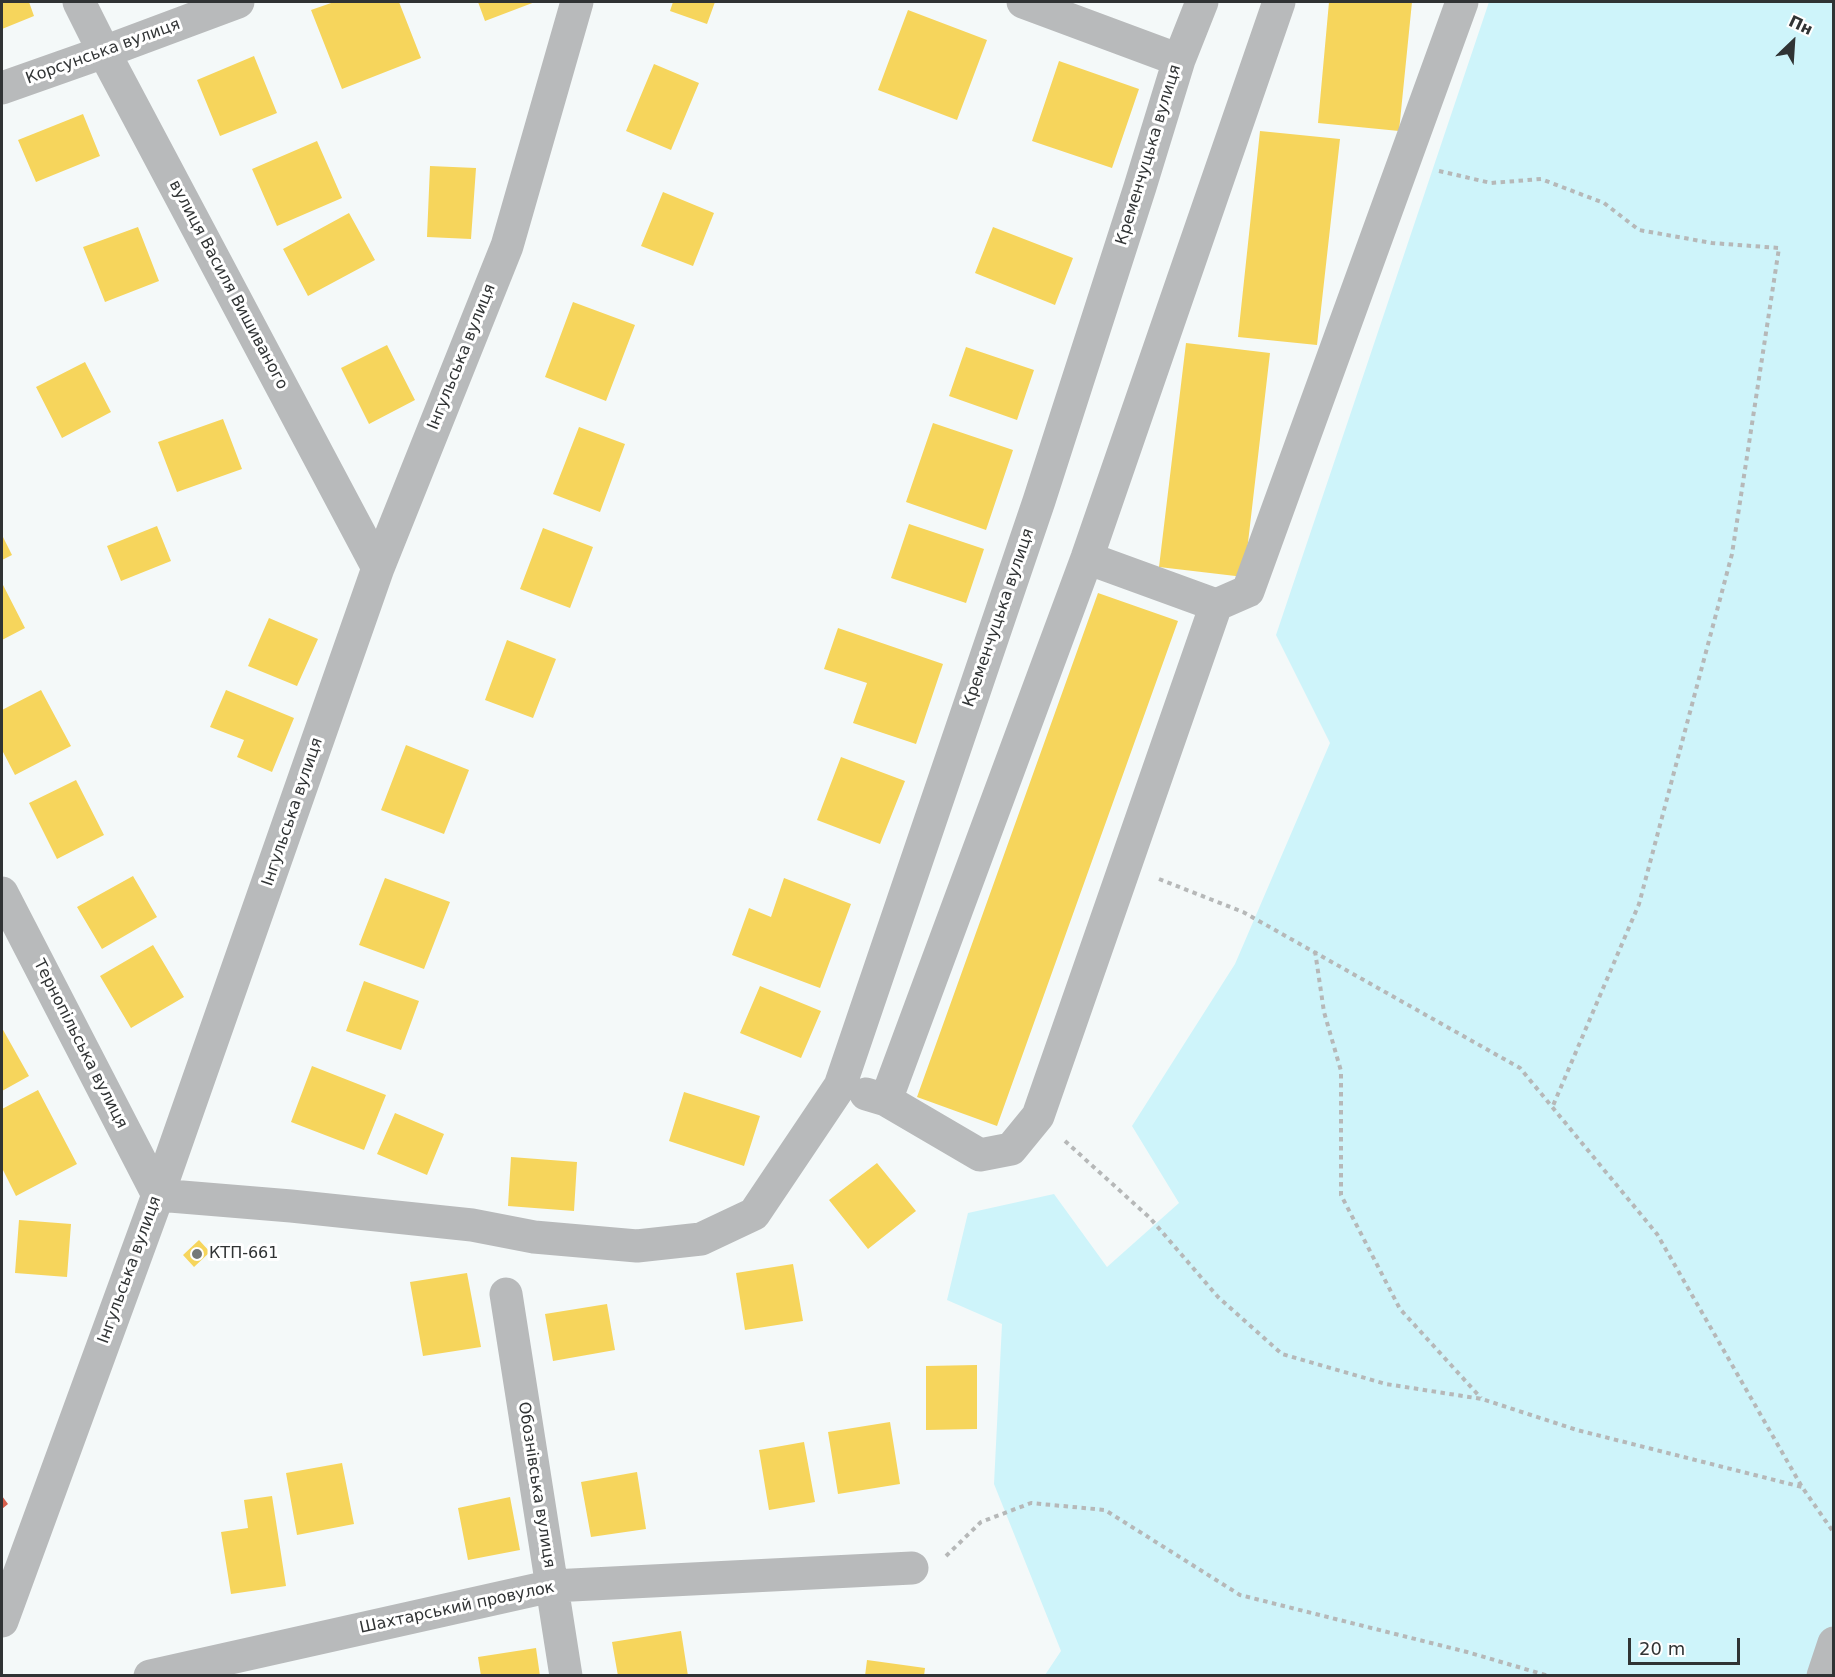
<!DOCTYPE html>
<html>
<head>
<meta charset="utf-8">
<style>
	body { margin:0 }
	#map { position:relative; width:1835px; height:1677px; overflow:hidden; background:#f4f9f9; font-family:"DejaVu Sans",sans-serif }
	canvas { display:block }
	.frame { position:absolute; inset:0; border:3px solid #303334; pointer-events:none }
	.north { position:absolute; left:1763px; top:12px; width:60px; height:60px; -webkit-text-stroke:4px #fff; paint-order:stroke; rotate:25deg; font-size:16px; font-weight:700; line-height:24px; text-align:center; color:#303334 }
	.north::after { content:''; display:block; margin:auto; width:21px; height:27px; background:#303334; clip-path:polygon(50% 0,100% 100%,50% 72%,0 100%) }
	.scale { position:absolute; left:1628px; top:1638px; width:112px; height:27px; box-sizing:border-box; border:3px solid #303334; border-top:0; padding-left:8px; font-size:18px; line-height:21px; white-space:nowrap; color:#303334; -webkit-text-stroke:4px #fff; paint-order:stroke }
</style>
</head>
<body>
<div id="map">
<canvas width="1835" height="1677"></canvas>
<div class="frame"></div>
<div class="north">Пн</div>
<div class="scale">20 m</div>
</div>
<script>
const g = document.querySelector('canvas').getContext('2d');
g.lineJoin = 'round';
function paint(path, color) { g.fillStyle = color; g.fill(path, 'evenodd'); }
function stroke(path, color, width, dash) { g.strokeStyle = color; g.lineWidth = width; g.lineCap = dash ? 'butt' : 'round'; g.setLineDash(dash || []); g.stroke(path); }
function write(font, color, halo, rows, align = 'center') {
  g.font = font + ' "DejaVu Sans",sans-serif'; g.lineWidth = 6; g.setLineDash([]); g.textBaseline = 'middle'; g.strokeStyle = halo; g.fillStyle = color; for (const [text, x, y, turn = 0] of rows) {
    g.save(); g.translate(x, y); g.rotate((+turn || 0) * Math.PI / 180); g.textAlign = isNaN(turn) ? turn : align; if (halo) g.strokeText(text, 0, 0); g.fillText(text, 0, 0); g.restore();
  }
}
const green = new Path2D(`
	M1489 2H1833V1675H1045L1061 1651 994 1484 1002 1324 947 1300 968 1213 1054 1194 1107 1267 1179 1203 1132 1126 1235 964 1330 743 1276 635Z`);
const homes = new Path2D(`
	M2 2H29L34 16 2 29Z
	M334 2H399L421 58 342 89 311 10Z
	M478 2H535L485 21Z
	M673 2H715L707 24 670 11Z
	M1329 2H1412L1399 131 1318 123Z
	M908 10 987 40 957 120 878 90Z
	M254 56 277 113 220 136 197 80Z
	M1059 61 1139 89 1112 168 1032 141Z
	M654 64 699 83 671 150 626 131Z
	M83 114 100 156 36 182 18 140Z
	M1260 131 1340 139 1317 345 1238 337Z
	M317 141 342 198 277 226 252 169Z
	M430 166 476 168 471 239 427 237Z
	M663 192 714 213 693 266 641 246Z
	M349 213 375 260 308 296 283 249Z
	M138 227 159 281 105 302 83 247Z
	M993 227 1073 258 1055 305 975 273Z
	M573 302 635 325 606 401 545 377Z
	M1186 343 1270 353 1244 577 1159 567Z
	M387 345 415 400 369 424 341 368Z
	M966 347 1034 370 1017 420 949 396Z
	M85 362 111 412 62 438 36 387Z
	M223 419 242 469 177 492 158 442Z
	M933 423 1013 450 986 530 906 502Z
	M579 427 625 444 600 512 553 494Z
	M909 524 984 549 966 603 891 578Z
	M157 526 171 561 121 581 107 546Z
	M543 528 593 547 570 608 520 589Z
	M2 535 12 555 2 560Z
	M2 583 25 628 2 640Z
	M1098 593 1178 621 997 1126 917 1097Z
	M269 618 318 639 297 686 248 666Z
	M838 628 943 664 916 744 853 723 867 683 824 669Z
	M507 640 556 659 533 718 485 700Z
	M41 690 71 746 15 775 2 750V710Z
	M226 690 294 718 272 772 237 757 244 740 210 727Z
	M406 745 469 770 444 834 381 810Z
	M841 757 905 781 880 844 817 820Z
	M76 780 104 835 57 859 29 803Z
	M133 876 157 917 102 949 77 907Z
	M385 878 450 902 424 969 359 945Z
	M784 878 851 904 820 988 732 955 749 908 771 917Z
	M153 945 184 997 131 1028 100 976Z
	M364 981 419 1001 401 1050 346 1031Z
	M760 986 821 1011 801 1058 740 1033Z
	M2 1028 29 1076 2 1091Z
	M312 1066 386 1095 364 1150 291 1122Z
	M38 1090 77 1164 16 1196 2 1168V1109Z
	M684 1092 760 1116 744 1166 669 1141Z
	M395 1113 444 1134 427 1175 377 1154Z
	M511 1157 577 1162 574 1211 508 1206Z
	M877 1163 916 1211 868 1249 829 1200Z
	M19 1220 71 1224 67 1277 15 1273Z
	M199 1240 210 1252 194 1267 183 1255Z
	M793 1264 803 1321 745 1330 736 1273Z
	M467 1273 481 1347 423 1356 410 1282Z
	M607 1304 615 1350 553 1361 545 1314Z
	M977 1365V1429L926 1430V1366Z
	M890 1422 900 1484 838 1494 828 1432Z
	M804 1442 815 1502 769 1510 759 1450Z
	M342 1463 354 1524 297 1535 286 1473Z
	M637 1472 646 1529 591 1537 581 1482Z
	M272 1496 286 1586 231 1594 221 1532 248 1528 244 1500Z
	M510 1497 520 1550 468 1560 458 1508Z
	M681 1631 688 1676H618L612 1642Z
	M536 1648 540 1676H481L478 1657Z
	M867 1660 925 1668 924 1676H865Z`);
const shops = new Path2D(`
	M2 1496 8 1504 2 1509Z`);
const path = new Path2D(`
	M1439 171 1491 183 1541 179 1604 203 1639 230 1712 243 1779 248 1732 554 1639 904 1552 1108
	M1159 879 1243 912 1520 1068 1657 1234 1802 1487 1834 1533
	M1315 951 1324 1012 1341 1071V1195L1400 1309 1481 1398
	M1065 1141 1150 1218 1218 1297 1282 1354 1386 1384 1482 1399 1577 1430 1802 1487
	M946 1556 981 1522 1031 1503 1105 1510 1240 1595 1467 1652 1549 1676`);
const minor = new Path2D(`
	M79 2 104 52 378 568
	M1023 2 1179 60
	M2 88 104 52 238 2
	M1087 558 1216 605 1248 591 1462 2
	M2 893 158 1195 291 1206 472 1225 534 1237 637 1246 701 1239 754 1214 840 1086 1039 501 1140 187 1179 60 1202 2
	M866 1094 886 1100 980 1155 1011 1149 1038 1116 1216 605
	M886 1100 1087 558 1279 2
	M506 1294 566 1676
	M2 1621 158 1195 378 568 507 246 577 2
	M150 1676 552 1586 912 1568
	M1823 1676 1834 1643`);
const markers = [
	[197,1254,6,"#757879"]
];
const streetNames = [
	["Корсунська вулиця",103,52,-20],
	["Кременчуцька вулиця",1149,155,-73],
	["вулиця Василя Вишиваного",228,285,62],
	["Інгульська вулиця",462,357,-68],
	["Кременчуцька вулиця",999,618,-71],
	["Інгульська вулиця",293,812,-71],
	["Тернопільська вулиця",80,1044,63],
	["Інгульська вулиця",130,1270,-70],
	["Обознівська вулиця",536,1485,81],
	["Шахтарський провулок",457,1608,-12]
];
const poiNames = [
	["КТП-661",209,1254]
];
paint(green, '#cef4fa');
paint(homes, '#f6d55c');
paint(shops, '#d6604d');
stroke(path, '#b6b8b8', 4, [4.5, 4.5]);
stroke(minor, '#b8babb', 33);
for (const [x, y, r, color] of markers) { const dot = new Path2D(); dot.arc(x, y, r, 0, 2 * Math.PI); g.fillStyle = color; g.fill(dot); stroke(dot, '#fff', 2); }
write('16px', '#303334', '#fff', streetNames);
write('16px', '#303334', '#fff', poiNames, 'left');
</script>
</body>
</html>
